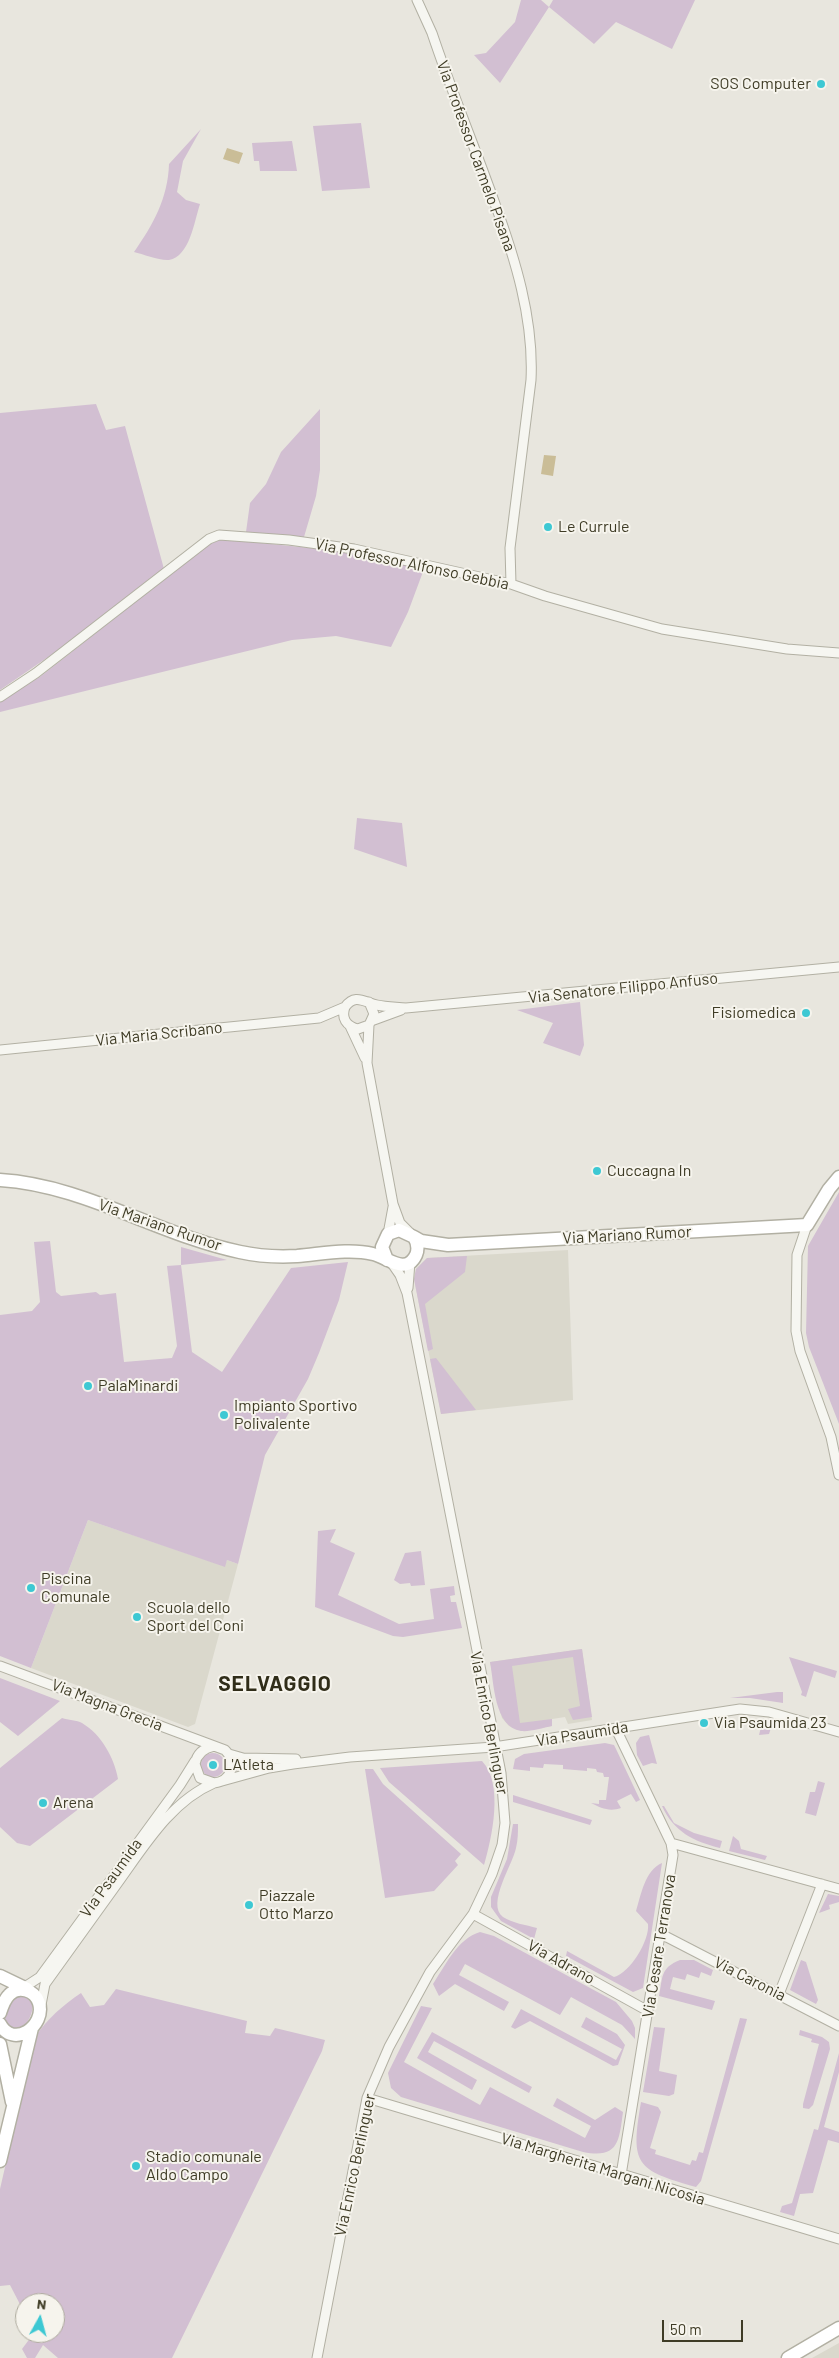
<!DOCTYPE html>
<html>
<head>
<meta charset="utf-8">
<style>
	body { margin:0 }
	#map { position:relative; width:839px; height:2358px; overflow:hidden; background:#e8e6de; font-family:Barlow,sans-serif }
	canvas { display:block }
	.north { position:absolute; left:15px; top:2293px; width:50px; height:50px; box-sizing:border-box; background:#f6f4ed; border:1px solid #adaa9d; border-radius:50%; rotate:7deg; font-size:14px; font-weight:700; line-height:20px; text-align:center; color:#3f3c26 }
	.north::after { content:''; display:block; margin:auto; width:18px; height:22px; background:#3dc8d3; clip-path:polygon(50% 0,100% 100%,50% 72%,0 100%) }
	.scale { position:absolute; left:662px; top:2320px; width:81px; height:22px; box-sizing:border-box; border:2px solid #3f3c26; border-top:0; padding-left:6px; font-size:15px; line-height:18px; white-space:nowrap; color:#3f3c26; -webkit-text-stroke:4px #f6f4ed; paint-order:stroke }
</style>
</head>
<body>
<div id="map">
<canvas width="839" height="2358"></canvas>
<div class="north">N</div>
<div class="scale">50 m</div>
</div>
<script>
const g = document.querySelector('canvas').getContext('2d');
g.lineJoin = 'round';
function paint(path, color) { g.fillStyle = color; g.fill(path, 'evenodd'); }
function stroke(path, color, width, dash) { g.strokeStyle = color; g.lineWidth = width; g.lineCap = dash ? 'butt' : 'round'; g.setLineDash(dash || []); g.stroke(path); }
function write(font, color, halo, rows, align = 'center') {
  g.font = font + ' Barlow,sans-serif'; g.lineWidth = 4; g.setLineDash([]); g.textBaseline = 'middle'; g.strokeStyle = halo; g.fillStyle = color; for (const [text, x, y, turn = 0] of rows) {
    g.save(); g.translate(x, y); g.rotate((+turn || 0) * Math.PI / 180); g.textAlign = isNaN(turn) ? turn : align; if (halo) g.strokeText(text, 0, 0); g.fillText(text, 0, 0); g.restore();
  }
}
const built = new Path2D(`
	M568 1250 573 1400 441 1414 414 1279 416 1269 427 1258Z
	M88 1520 224 1566 227 1560 238 1564 195 1724 188 1727 31 1668Z
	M582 1649 592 1720 568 1724 565 1717 552 1719V1726L523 1731 509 1726 502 1718 499 1707 490 1662Z
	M839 2343V2358H812Z`);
const green = new Path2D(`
	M521 0H541L549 7 553 0H695L672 49 616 22 594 44 549 7 500 83 474 55 486 53 515 22Z
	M361 123 370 188 322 191 313 126Z
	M201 129 183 161 177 192 186 200 200 204C194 222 190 256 169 260 160 261 143 254 134 252 153 225 168 198 169 164Z
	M292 141 297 171H260L259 161H254L252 143Z
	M96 404 106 430 125 426 164 569 70 642 0 690V413Z
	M320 409V470L316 496 304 537 246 532 250 503 266 484 281 452Z
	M222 539 330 550 424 569 408 612 391 647 336 636 292 640 0 712V702L41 676 208 545Z
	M357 818 402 823 407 867 354 849Z
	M580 1002 584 1045 580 1056 543 1043 553 1023 517 1010Z
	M839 1192V1424L809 1347 806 1333 808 1246Z
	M50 1241 56 1292 61 1296 96 1292 100 1295 116 1293 124 1362 172 1358 177 1346 167 1266 181 1265V1247L227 1260 181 1265 192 1352 222 1372 291 1268 348 1262 339 1300 319 1353 308 1379 265 1455 238 1564 227 1560 225 1567 88 1520 31 1668 0 1656V1315L32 1311 40 1302 34 1242Z
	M467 1256 465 1272 425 1304 433 1349 428 1351 414 1279 416 1269 427 1258Z
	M436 1358 476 1410 441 1414 430 1359Z
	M336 1529 330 1542 355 1553 338 1595 399 1624 434 1619 430 1589 454 1586 455 1595 450 1596 451 1602H456L462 1628 403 1637 393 1636 315 1607 318 1531Z
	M421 1551 425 1585 411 1586 410 1583 400 1584 394 1580 405 1553Z
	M582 1649 592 1717 573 1720 568 1709 580 1706 573 1657 512 1666 520 1723 552 1719V1726C542 1728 530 1732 521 1731 494 1727 494 1683 490 1662Z
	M789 1657 837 1671 835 1678 814 1671 806 1697 801 1695 802 1692Z
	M0 1678 60 1701 18 1736 0 1722Z
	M777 1692H783V1703L750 1698H730Z
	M62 1718C68 1720 77 1720 82 1723 102 1735 114 1758 118 1779L30 1846 17 1843 0 1827V1768Z
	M762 1723 772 1725 769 1734 759 1735Z
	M649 1735 657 1764 652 1763 643 1766 637 1755 636 1743 640 1737Z
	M605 1743 614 1745 616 1749 640 1800 636 1802 631 1794 617 1801 621 1808C609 1812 601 1808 591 1803L599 1804V1800H606L609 1777H604L603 1773 597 1772 596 1769 587 1768V1771L563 1769V1765L544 1764 543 1768 530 1767V1771L513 1769 515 1759 524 1754Z
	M201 1765a12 12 0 1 1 24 0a12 12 0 1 1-24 0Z
	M482 1761C504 1784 492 1838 484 1865L389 1782 380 1768Z
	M365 1769H373L383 1784 461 1854 455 1861 458 1865 434 1891 385 1898Z
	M818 1781 825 1783 816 1816 805 1813 810 1792H815Z
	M513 1795 592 1820 590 1825 513 1802Z
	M662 1806H664L674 1823 694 1833 722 1841 720 1848C693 1841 674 1832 662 1806Z
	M513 1824H518C518 1832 518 1840 516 1848 513 1864 486 1904 503 1917 512 1923 526 1925 537 1928L534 1939 501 1921 491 1907V1897L507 1859Z
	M733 1836 739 1841 741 1849 767 1856 765 1860 729 1851Z
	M662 1863 643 1988 633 1992 566 1956 567 1951 614 1977C630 1973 650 1940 648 1924L636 1911C641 1895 645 1870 662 1863Z
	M828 1894 839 1896V1902L829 1905 830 1909 819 1913Z
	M480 1932 494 1936 616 2002 632 2021 635 2028V2039L622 2025 571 1997 560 2015 465 1964 459 1975 509 2002 504 2011 455 1984 439 1996 433 1984C445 1966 458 1938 480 1932Z
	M680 1960H694L713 1970 711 1976 701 1972 699 1978 687 1974 685 1980 673 1977 670 1989 715 2001 712 2010 659 1996C663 1977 660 1968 680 1960Z
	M801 1960 806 1962 818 2000 816 2004 790 1990Z
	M116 1989 247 2021 245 2033 270 2036 275 2028 325 2040 322 2051 172 2358H58L43 2345 35 2358H27L22 2349 34 2333H55V2303H25V2314L10 2285 0 2286V2189L35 2037C48 2018 62 2006 81 1993L90 2007 104 2005Z
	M20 1996C39 1998 33 2015 24 2027L14 2031 4 2021C5 2011 10 2000 20 1996Z
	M421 2006 432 2008 404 2062 480 2105 490 2087 585 2138 591 2126 553 2106 557 2098 595 2120 615 2107 623 2112C619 2141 619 2159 583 2152L401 2097 391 2088 388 2073Z
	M521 2009 616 2060 622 2049 581 2027 586 2017 617 2034 625 2045 618 2065 613 2066 530 2021 515 2029 511 2027Z
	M740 2018 747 2019 701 2181 696 2187C636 2170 630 2165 641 2102L658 2107 661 2112 650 2148 656 2150 655 2154 690 2165 692 2160 696 2161 699 2152 703 2153Z
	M654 2027 665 2028 659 2071 677 2075 674 2094 669 2096 643 2092Z
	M800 2030 822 2037 829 2042 830 2049 813 2105 809 2109 803 2108V2104L819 2044 811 2042 812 2039 799 2035Z
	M432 2032 532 2087 529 2093 434 2041 428 2052 477 2080 472 2090 417 2058Z
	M839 2053V2072L824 2127 839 2132V2143L828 2140 813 2193 800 2194 794 2216 780 2212 782 2206 792 2203 814 2129 818 2130Z`);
const water = new Path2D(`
	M227 148 243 153 239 164 223 159Z
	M544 455 556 456 553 476 541 474Z`);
const street = new Path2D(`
	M417 0 432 33C451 90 474 145 494 201 515 258 534 319 531 380L510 548 511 584
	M0 697 36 673 209 539 219 535 289 540 354 549 511 584 545 596 662 629 787 649 839 653
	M369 1002 374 1014 369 1025 358 1029C346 1026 341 1018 345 1007 355 993 364 1002 377 1005 386 1007 397 1007 406 1008L839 967
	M371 1021 401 1010
	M369 1025 367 1063 393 1204 400 1223 410 1233
	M350 1026 365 1058
	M0 1050 319 1018 345 1007
	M807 1225 797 1255 796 1331 800 1351 831 1437 839 1475
	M388 1234 393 1207
	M408 1288 410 1262
	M0 1666 225 1750C237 1762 232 1781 214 1783L200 1778 195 1764C197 1753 204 1748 214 1746
	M616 1729 671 1843 673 1855 621 2175
	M229 1754 243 1758 296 1759
	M222 1781 269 1768 293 1764 350 1757 494 1747 740 1709 769 1712 839 1732
	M671 1843 839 1889
	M473 1914 648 2011
	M661 1934 839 2026
	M20 1990 40 1977 180 1785 195 1761
	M779 1994 822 1884
	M41 2005 45 1984C68 1952 91 1920 114 1888 142 1850 169 1802 214 1783
	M367 2098 839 2239
	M317 2358 367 2098 389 2047 430 1972 473 1914 492 1874 502 1845 505 1823 501 1773 407 1293 400 1275 391 1262`);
const secondary = new Path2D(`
	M0 1180C84 1185 158 1235 240 1252 258 1256 278 1257 297 1256 322 1254 349 1248 373 1254 387 1257 406 1276 416 1255 419 1248 417 1242 414 1237L399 1230 388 1234 382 1247 387 1260
	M414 1237 421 1241 448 1245 807 1225 829 1189 839 1177
	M0 1976 27 1989
	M0 2013C2 2007 4 2000 9 1995 18 1985 35 1990 39 2003 46 2026 13 2049 0 2024
	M0 2044 12 2102
	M0 2161 32 2028
	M788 2358 839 2328`);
const markers = [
	[821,84,5,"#3dc8d3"],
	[548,527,5,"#3dc8d3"],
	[806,1013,5,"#3dc8d3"],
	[597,1171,5,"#3dc8d3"],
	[88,1386,5,"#3dc8d3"],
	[224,1415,5,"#3dc8d3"],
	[31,1588,5,"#3dc8d3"],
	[137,1617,5,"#3dc8d3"],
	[704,1723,5,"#3dc8d3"],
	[213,1765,5,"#3dc8d3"],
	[43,1803,5,"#3dc8d3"],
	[249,1905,5,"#3dc8d3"],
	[136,2166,5,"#3dc8d3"]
];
const poiNames = [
	["SOS Computer",811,84,"right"],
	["Le Currule",558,527],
	["Fisiomedica",796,1013,"right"],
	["Cuccagna In",607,1171],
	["PalaMinardi",98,1386],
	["Impianto Sportivo",234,1406],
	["Polivalente",234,1424],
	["Piscina",41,1579],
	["Comunale",41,1597],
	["Scuola dello",147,1608],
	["Sport del Coni",147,1626],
	["Via Psaumida 23",714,1723],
	["L'Atleta",223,1765],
	["Arena",53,1803],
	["Piazzale",259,1896],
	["Otto Marzo",259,1914],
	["Stadio comunale",146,2157],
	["Aldo Campo",146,2175]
];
const streetNames = [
	["Via Professor Carmelo Pisana",476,156,70],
	["Via Professor Alfonso Gebbia",412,564,12],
	["Via Senatore Filippo Anfuso",623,988,-6],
	["Via Maria Scribano",159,1034,-6],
	["Via Mariano Rumor",160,1225,19],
	["Via Mariano Rumor",627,1235,-3],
	["Via Magna Grecia",107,1705,21],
	["Via Enrico Berlinguer",489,1723,79],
	["Via Psaumida",582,1734,-9],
	["Via Psaumida",111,1878,-54],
	["Via Cesare Terranova",659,1946,-81],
	["Via Adrano",561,1962,29],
	["Via Caronia",750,1979,27],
	["Via Enrico Berlinguer",355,2165,-78],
	["Via Margherita Margani Nicosia",603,2169,17]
];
const districtNames = [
	["SELVAGGIO",275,1684]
];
paint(built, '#dad8cc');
paint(green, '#d2bfd2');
paint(water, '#cabd97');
stroke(street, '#b2b0a3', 11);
stroke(secondary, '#b2b0a3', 15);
stroke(street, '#f6f6f1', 9);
stroke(secondary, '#fff', 12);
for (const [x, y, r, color] of markers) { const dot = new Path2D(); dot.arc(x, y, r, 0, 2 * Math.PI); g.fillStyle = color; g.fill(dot); stroke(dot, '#f6f4ed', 2); }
write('16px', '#3f3c26', '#f6f4ed', poiNames, 'left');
write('16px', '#3f3c26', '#f6f4ed', streetNames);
g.letterSpacing = '1px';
write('bold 21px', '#302d19', '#f6f4ed', districtNames);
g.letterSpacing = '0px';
</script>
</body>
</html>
